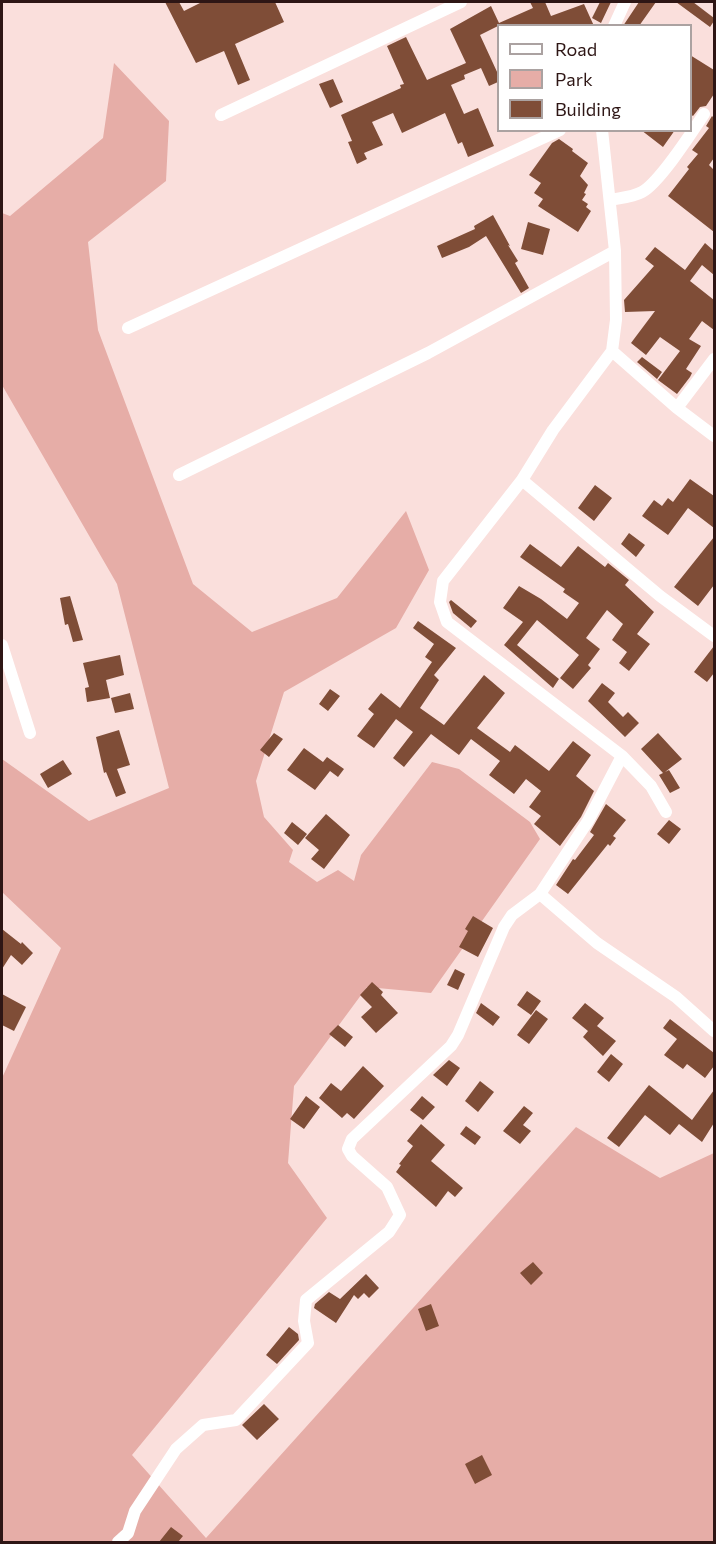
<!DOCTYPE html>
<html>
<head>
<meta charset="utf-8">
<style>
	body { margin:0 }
	#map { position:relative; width:716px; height:1544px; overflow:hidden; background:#fadfdc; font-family:Commissioner,sans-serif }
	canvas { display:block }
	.frame { position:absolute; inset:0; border:3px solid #2e1615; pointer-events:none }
	.legend { position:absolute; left:497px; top:24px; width:195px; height:108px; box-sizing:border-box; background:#fff; border:2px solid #aba2a1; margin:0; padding:8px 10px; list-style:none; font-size:18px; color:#2e1615 }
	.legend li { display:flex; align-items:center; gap:12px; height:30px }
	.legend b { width:30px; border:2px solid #aba2a1 }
</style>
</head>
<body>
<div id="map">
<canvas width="716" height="1544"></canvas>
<div class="frame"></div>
<ul class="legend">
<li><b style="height:8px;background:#fff"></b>Road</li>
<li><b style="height:16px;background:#e6ada7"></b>Park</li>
<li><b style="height:16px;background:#7f4d37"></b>Building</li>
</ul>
</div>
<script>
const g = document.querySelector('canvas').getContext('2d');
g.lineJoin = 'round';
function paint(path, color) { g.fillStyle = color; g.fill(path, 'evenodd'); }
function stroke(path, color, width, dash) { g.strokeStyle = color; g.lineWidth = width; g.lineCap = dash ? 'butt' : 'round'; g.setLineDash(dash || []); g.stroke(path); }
const green = new Path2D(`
	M114 63 169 121 166 181 88 242 98 330 193 584 252 632 337 598 406 511 429 570 396 628 284 692 256 781 264 817 293 850 289 862 317 882 338 870 354 881 361 855 432 762 459 769 530 822 540 839 431 993 367 987 294 1086 288 1163 327 1218 132 1455 206 1538 576 1127 660 1178 714 1153V1542H2V1078L61 948 2 892V759L89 821 169 788 117 584 2 385V213L10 216 103 138Z`);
const building = new Path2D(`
	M165 2H179L184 11 202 2H275L284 22 235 44 250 80 238 85 224 51 196 63Z
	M530 2H545L551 16 584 4 594 26H498L480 35 498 74V82L489 86 481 68 464 75 465 79 451 85 464 114 478 108 494 146 468 157 462 142 458 144 445 113 402 133 393 113 372 122 383 145 364 153 367 159 357 164 348 142 352 141 341 115 401 88 400 85 404 84 387 46 406 37 427 80 466 63 450 29 491 6 499 23 533 8Z
	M600 2H611L601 23 592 18Z
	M639 2H656L639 26H623Z
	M676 2H693L714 18V21L710 27Z
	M690 55 714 70V94L706 106 700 107 693 116 690 114Z
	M333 79 343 102 330 108 319 84Z
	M712 116 714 118V158L709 165 714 170V232L668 196 689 169 687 167 698 154 692 150 709 128 706 126Z
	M641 130H675L663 147Z
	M559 139 573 149 572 151 588 163 580 176 588 185 584 193 586 194 582 200 588 204 586 207 591 211 578 232 538 206 543 199 534 193 541 183 529 175 552 143Z
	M493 215 510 246 508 245 518 261 515 263 529 288 521 293 486 236 469 247 442 258 437 246 475 229 474 226Z
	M528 222 550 229 543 255 521 249Z
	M705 243 714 251V275L702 265 690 281 714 300V330L702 321 689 339 701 346 686 369 692 373 690 377 677 394 658 380 680 351 660 337 646 355 631 343 655 311 625 312 624 300 654 266 645 259 655 247 685 270Z
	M642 357 662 372 657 379 637 362Z
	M690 479 714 496V528L688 508 668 535 642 516 654 500 662 506 668 498 673 502Z
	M595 485 612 498 594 521 578 508Z
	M629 533 645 545 636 557 621 544Z
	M714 537V585L698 606 674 587Z
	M530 544 561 567 578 546 605 567 608 563 629 580 625 585 654 612 637 634 650 644 629 671 619 663 627 652 612 640 623 624 607 610 586 638 600 649 588 665 591 668 573 689 560 678 579 655 537 620 517 645 559 679 553 688 504 645 523 622 503 608 519 586 541 599 567 619 579 603 563 592 565 589 520 557Z
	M70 596 83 640 73 642 68 624 65 625 60 598Z
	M451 600 477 621 471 628 453 613 449 602Z
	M418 621 456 648 434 675 439 680 420 708 444 725 484 675 505 693 477 728 510 752 515 745 549 771 573 741 591 755 576 776 594 791 581 817 560 846 534 824 541 816 529 807 541 791 526 779 514 794 489 775 500 761 471 739 459 755 431 734 404 767 393 758 413 732 396 719 374 748 357 736 374 714 368 709 381 693 400 708 432 662 425 657 434 644 413 628Z
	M714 646V673L707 682 694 672Z
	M120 655 124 675 106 680 110 698 87 702 85 688 89 687 83 663Z
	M602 683 615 693 608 702 623 717 628 712 639 723 625 737 588 701Z
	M330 689 340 696 328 711 319 704Z
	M130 693 134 709 115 713 111 698Z
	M119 730 130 765 117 769 126 793 116 797 106 772 104 773 96 737Z
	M274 733 283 739 269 757 260 750Z
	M658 733 682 759 665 772 669 770 680 788 670 793 659 775 663 773 641 749Z
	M304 748 323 762 327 757 344 769 338 777 330 771 315 790 287 770Z
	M63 760 72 774 48 788 40 774Z
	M606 804 626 820 613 836 616 838 610 846 608 844 568 894 556 885 573 859 575 860 594 835 590 832Z
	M326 814 350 835 324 869 311 859 319 850 305 838Z
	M669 820 681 829 669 844 657 834Z
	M292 822 307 834 298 845 284 833Z
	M473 916 493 928 478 957 459 947 468 931 465 929Z
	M2 929 21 944 22 942 33 953 22 965 11 955 2 969Z
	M455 969 465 974 458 990 447 985Z
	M372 982 383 992 381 995 398 1013 376 1033 361 1017 372 1007 360 995Z
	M527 991 541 1001 531 1015 517 1005Z
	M2 994 26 1007 14 1031 2 1025Z
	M481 1003 500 1017 493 1026 476 1013Z
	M585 1003 604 1018 597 1026 616 1041 603 1056 583 1037 588 1031 572 1018Z
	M536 1010 548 1019 529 1044 517 1035Z
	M670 1019 714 1053V1066L705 1078 687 1064 683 1069 664 1055 677 1039 663 1028Z
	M338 1025 353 1037 345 1047 329 1034Z
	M611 1054 623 1064 609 1082 597 1072Z
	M449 1060 460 1068 447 1086 433 1075Z
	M363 1066 384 1086 354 1119 347 1113 342 1118 319 1098 331 1083 341 1091Z
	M480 1081 494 1092 478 1112 465 1101Z
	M649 1085 692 1120 714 1090V1123L702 1142 679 1124 670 1135 645 1115 619 1147 607 1138Z
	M306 1096 320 1107 304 1129 290 1119Z
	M422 1096 435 1107 423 1120 410 1110Z
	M524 1106 533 1113 523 1125 531 1131 520 1144 503 1131Z
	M421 1124 445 1145 431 1161 463 1188 455 1197 448 1191 436 1207 396 1172 401 1165 399 1164 413 1146 407 1141Z
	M466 1126 481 1137 475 1145 460 1134Z
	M533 1262 543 1273 531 1285 520 1273Z
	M366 1274 379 1288 369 1298 364 1293 358 1299 354 1295 336 1323 314 1308 315 1304 329 1292 340 1299Z
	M431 1304 439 1326 426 1331 418 1309Z
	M289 1327 298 1334 299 1340 277 1364 266 1355Z
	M264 1404 279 1419 257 1440 242 1425Z
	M482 1455 492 1475 475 1484 465 1464Z
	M171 1527 183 1536 178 1542H159Z`);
const street = new Path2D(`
	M614 26 625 2
	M221 115 461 2
	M602 130 615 251 616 320 612 351 553 430 522 480 443 581 440 602 447 622 622 756 651 786 666 812
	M610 200C620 198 633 197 642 192 660 182 692 132 704 114
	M128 328 560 130
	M612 351 677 408 714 436
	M677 408 714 359
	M179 475 428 353 615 251
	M522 480 660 596 714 636
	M2 645 30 733
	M540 894 597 943 676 997 714 1031
	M118 1542 128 1533 135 1511 176 1449 203 1425 236 1420 308 1343 304 1321 306 1300 389 1232 400 1215 387 1187 352 1156 348 1149 352 1139 451 1046 458 1035 504 927 512 915 540 894 588 821 622 756`);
paint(green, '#e6ada7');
paint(building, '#7f4d37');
stroke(street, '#fff', 12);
</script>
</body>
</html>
